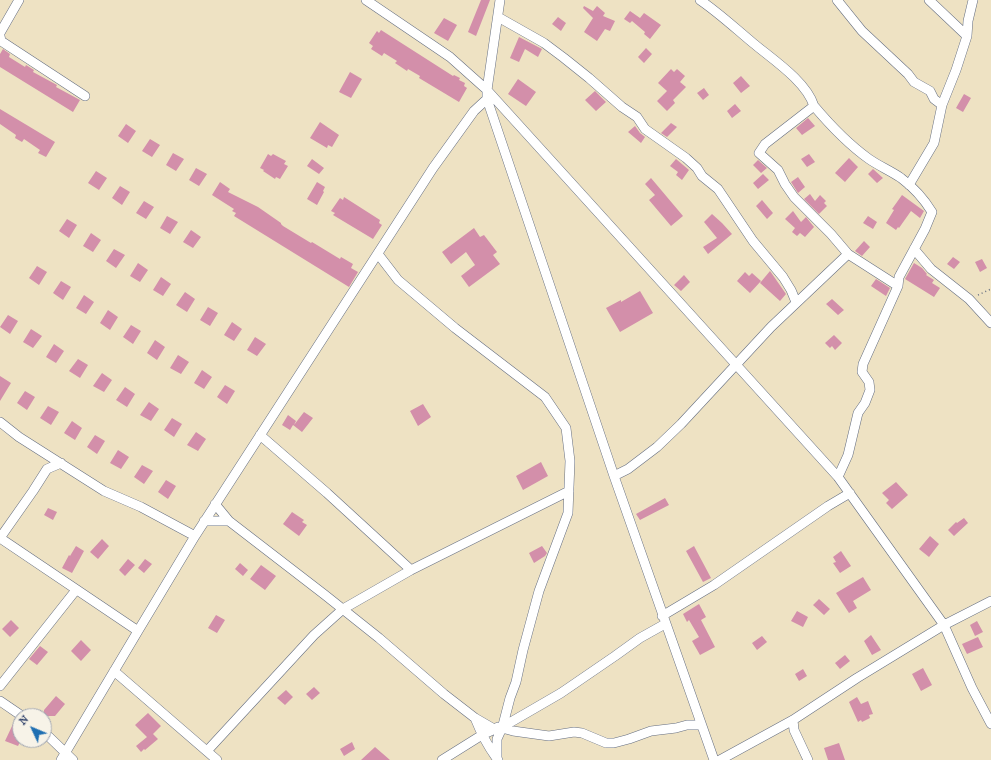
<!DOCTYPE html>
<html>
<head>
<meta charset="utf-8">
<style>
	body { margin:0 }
	#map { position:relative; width:991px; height:760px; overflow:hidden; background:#eee2c3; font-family:"IM FELL French Canon",serif }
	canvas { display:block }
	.north { position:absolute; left:12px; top:708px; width:40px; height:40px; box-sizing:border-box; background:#f7f3e8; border:1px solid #9fa5b1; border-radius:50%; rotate:314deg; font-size:11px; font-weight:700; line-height:16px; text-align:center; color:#1b2f5e }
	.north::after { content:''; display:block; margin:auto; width:14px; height:18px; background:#1f6fb2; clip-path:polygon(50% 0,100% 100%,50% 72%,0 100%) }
</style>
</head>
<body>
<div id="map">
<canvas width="991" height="760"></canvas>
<div class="north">N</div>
</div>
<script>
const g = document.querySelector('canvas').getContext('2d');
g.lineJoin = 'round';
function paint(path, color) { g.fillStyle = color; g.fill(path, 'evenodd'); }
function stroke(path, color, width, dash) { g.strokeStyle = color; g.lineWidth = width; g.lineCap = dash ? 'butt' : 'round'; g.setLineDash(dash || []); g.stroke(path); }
const building = new Path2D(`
	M481 0H490L476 36 468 32Z
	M584 6 593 11 597 6 605 13 603 16 615 21 610 31 605 29 597 41 584 32 593 18 583 8Z
	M630 11 640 18 644 13 661 25 650 39 644 34 645 32 632 21 630 23 624 19Z
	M558 17 566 23 561 31 552 24Z
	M444 18 457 25 448 41 434 33Z
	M381 30 453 76 454 75 460 78 459 80 465 83 464 86 467 88 459 102 419 78 420 76 408 69 407 71 395 63 397 61 384 53 382 56 371 49 373 46 369 43 377 31 379 33Z
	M519 37 542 49 538 57 525 49 519 62 510 58Z
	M646 48 652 54 644 63 638 57Z
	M3 49 10 54 9 57 25 67 26 65 34 70 33 72 57 85 56 87 80 100 73 112 0 67V54Z
	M671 69 674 72 677 69 685 76 680 82 686 87 673 100 675 103 667 111 657 101 667 91 658 83Z
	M350 72 362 79 351 98 339 92Z
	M741 76 750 86 741 93 733 83Z
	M518 79 536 92 526 106 508 94Z
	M704 88 709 95 703 100 697 93Z
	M595 91 606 102 596 111 585 100Z
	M964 94 971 98 963 112 956 108Z
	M735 104 741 111 732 118 727 111Z
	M0 109 55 142 46 157 38 153 40 150 24 139 22 142 15 138 16 135 0 124Z
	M808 118 815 126 802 135 796 128Z
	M320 122 339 135 332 147 328 145 327 148 310 138Z
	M671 123 677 127 667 137 661 133Z
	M126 124 136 131 128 143 118 136Z
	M635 126 640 133 645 137 641 143 628 132Z
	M150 139 160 145 152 157 142 151Z
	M173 153 184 159 176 171 166 165Z
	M268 154 271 156 273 154 286 161 284 164 288 166 280 179 276 177 275 179 263 171 264 170 260 168Z
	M809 154 815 162 807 167 801 159Z
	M849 158 858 167 845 182 835 173Z
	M312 159 324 168 319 174 307 166Z
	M676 159 689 170 682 180 676 175 678 172 670 166Z
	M758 160 767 168 761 173 753 165Z
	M196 168 207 174 199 186 189 180Z
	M873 169 883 178 877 183 868 174Z
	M96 171 107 178 99 190 88 183Z
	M763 174 769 180 758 189 753 183Z
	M798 177 805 187 798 193 791 182Z
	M651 178 683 216 671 226 649 200 655 195 645 184Z
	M220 182 230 189 228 192 258 207 281 223V224L283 226 311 243 312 242 340 259 341 257 353 264 351 268 358 272 349 287 234 216 236 213 232 211 234 209 212 195Z
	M317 182 325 187 323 191 324 192 317 205 307 199Z
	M120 186 130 192 122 205 112 198Z
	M810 194 815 201 820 195 826 201 824 203 827 206 819 214 804 199Z
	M902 195 924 211 920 218 911 211 899 228 898 227 896 230 886 223 894 210 892 209Z
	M344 197 380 220 379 223 382 225 373 239 333 215 335 213 331 211 340 198 343 200Z
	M762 200 773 213 767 219 756 206Z
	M144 201 154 207 146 219 136 213Z
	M793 211 801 222 806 217 814 227 805 237 800 233 797 236 792 232 795 228 785 219Z
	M712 214 722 223 732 234 708 254 703 247 717 238 704 222Z
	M167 216 178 222 170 234 160 228Z
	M868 216 877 222 873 229 863 223Z
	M67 219 77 225 69 238 59 231Z
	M474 228 480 237 484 235 497 252 493 255 500 264 469 287 461 276 475 265 466 252 451 264 442 252Z
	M191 230 201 237 193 248 183 242Z
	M91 233 101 240 93 252 83 246Z
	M864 241 870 247 862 256 855 251Z
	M114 249 125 255 116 268 106 261Z
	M953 257 960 262 954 269 947 264Z
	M982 259 987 268 980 272 975 262Z
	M138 263 148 270 140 282 130 276Z
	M914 263 922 268 927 274 926 275 934 280 932 283 940 288 934 297 905 279Z
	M37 266 47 272 39 285 29 278Z
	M770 271 786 294 780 301 760 283Z
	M745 272 749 276 752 273 761 281 750 293 737 281Z
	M684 275 690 282 681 291 674 285Z
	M161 277 171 284 163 296 153 290Z
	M876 279 890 288 886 296 871 286Z
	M61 281 71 287 63 300 53 293Z
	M640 291 653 313 620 332 606 308 621 300V302Z
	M185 292 195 299 187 312 176 305Z
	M84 295 94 302 86 314 76 308Z
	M832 299 844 310 838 315 826 304Z
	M208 307 218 313 210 326 200 320Z
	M108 310 118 317 110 330 100 323Z
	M8 315 18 321 10 334 0 327Z
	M232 322 242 329 234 341 224 335Z
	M131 325 141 331 133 344 123 337Z
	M31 329 42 336 33 348 23 342Z
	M834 335 842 343 835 350 832 346 830 348 825 343Z
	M255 337 266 344 257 356 247 350Z
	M155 340 165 347 157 360 147 353Z
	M54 344 64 351 56 363 46 357Z
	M178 355 189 362 181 374 170 368Z
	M78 359 88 365 80 378 69 371Z
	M202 370 212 377 204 389 194 383Z
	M102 373 112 380 104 392 93 386Z
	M0 376 11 383 0 401Z
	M225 385 235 391 227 404 217 397Z
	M125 387 135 394 127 407 116 400Z
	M25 391 35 397 27 410 17 403Z
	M149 402 159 409 151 421 140 415Z
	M423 404 431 417 418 426 410 411Z
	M48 406 59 412 51 425 40 418Z
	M304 412 313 418 302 432 293 425 290 430 282 425 288 415 296 421 294 425Z
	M172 418 182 424 174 437 164 430Z
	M72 421 82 428 75 440 64 433Z
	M196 432 206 439 198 451 187 445Z
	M95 435 105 441 97 454 87 447Z
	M118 450 129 457 121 469 110 463Z
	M541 462 548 476 523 490 516 476Z
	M142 465 153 471 144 484 134 477Z
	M166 480 176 486 168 499 158 492Z
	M896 482 908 495 892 509 886 503 889 500 882 493Z
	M665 498 669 505 640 520 636 514Z
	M48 508 57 512 53 520 44 515Z
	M292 512 304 520 302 522 307 525 299 536 283 524Z
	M964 518 968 523 954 536 948 530 956 522 957 523Z
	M930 536 939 544 929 557 919 549Z
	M102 539 109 546 98 559 90 552Z
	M76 546 84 551 72 573 62 568 69 555 70 556Z
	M542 546 547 553 545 556 534 563 529 553Z
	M694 546 711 578 703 582 686 551Z
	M841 551 851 566 840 573 833 563 836 562 833 557Z
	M128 559 135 565 125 576 119 570Z
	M145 559 152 564 144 573 138 568Z
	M240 563 248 570 243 576 235 569Z
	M261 565 276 576 265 590 250 579Z
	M863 577 871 590 853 601 857 608 849 613 836 593Z
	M819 599 830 609 824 615 813 605Z
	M699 604 706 617 701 620 715 647 700 655 692 641 699 637 689 620 687 622 683 614Z
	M797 611 808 617 803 627 791 621Z
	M216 615 225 620 217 633 208 628Z
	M11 620 19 628 10 637 2 629Z
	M977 621 983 632 975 636 970 625Z
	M871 635 881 650 872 655 864 641Z
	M762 636 767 642 757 650 752 643Z
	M978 637 983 647 967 654 962 644Z
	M81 640 91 650 81 661 71 651Z
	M40 646 48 652 37 665 29 659Z
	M845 655 850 661 840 669 835 663Z
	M923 668 932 685 921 691 912 674Z
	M803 669 807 676 799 681 795 674Z
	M314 687 320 693 312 700 306 694Z
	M286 690 293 697 285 705 277 698Z
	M56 696 65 704 55 716H44V710Z
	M857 697 861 704 868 701 873 714 869 715 870 718 862 722 861 720 858 722 849 702Z
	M148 713 161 726 153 734 158 739 145 750 144 749 141 752 136 746 147 737 135 725Z
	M13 724 20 727V742L18 746 5 741Z
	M352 742 355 749 344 756 340 749Z
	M839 743 845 760H828L824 748Z
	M375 747 390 760H361Z`);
const path = new Path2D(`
	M978 295 991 289`);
const minor = new Path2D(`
	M366 0 450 57 487 90 838 477 944 625 972 688 991 724
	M500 0 487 90V99L614 476 714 760
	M700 0C719 13 735 28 753 43 772 59 806 81 814 106 830 125 848 144 869 159 879 166 891 171 901 178 913 187 924 199 932 212L925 229 899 277 898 286 863 364 862 372 869 382 870 390 865 403 858 413 848 455 838 477
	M837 0 862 31 908 74 914 82 930 91 934 99 942 105
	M929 0 967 36
	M498 17 544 43 564 58 589 78 622 107 637 117 645 129 686 158 697 168 702 176 718 189 753 241 783 277 791 290 796 302
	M0 33 19 0
	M0 36 1 41 85 96
	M814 106 765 144 759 153 778 170 785 184 794 197 831 234 848 254 898 286
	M909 185 934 143 942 105 956 70 967 36 968 21 973 0
	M914 249 931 269 969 299 991 323
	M378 254 398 280 455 328 545 397 566 428 570 461 568 513 539 591 523 650 516 682 510 698 503 725
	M0 422 19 437 104 491 141 507 195 536
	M260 435 327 493 411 570
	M614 476 628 469 657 447 681 424 771 327 848 254
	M215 504 229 521 325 595 379 638 444 694 475 718 494 729
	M204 521H229
	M0 538 138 631 195 536 433 168 474 111 487 99
	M0 538 33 491 47 469 61 463
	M662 616 714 585 828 506 850 493
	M114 671 217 760
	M0 686 76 590
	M0 701 22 716
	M475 718C481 733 488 747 498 760
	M793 720 794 730 808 760
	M498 727 513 731 549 736 574 732 582 733 606 743H614L629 739 651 731 676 728 687 725H701
	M44 732 73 760
	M207 751 314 635 343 609 411 570 569 491
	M497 758V739L502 728
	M61 760 138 631
	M442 760 482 735 511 722 561 693 615 656 640 638 665 624
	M720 760 793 720 857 678 944 625 991 601`);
paint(building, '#d38faa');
stroke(minor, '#656e81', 10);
stroke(path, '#656e81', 1.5, [1, 3]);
stroke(minor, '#fff', 9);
</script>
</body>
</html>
